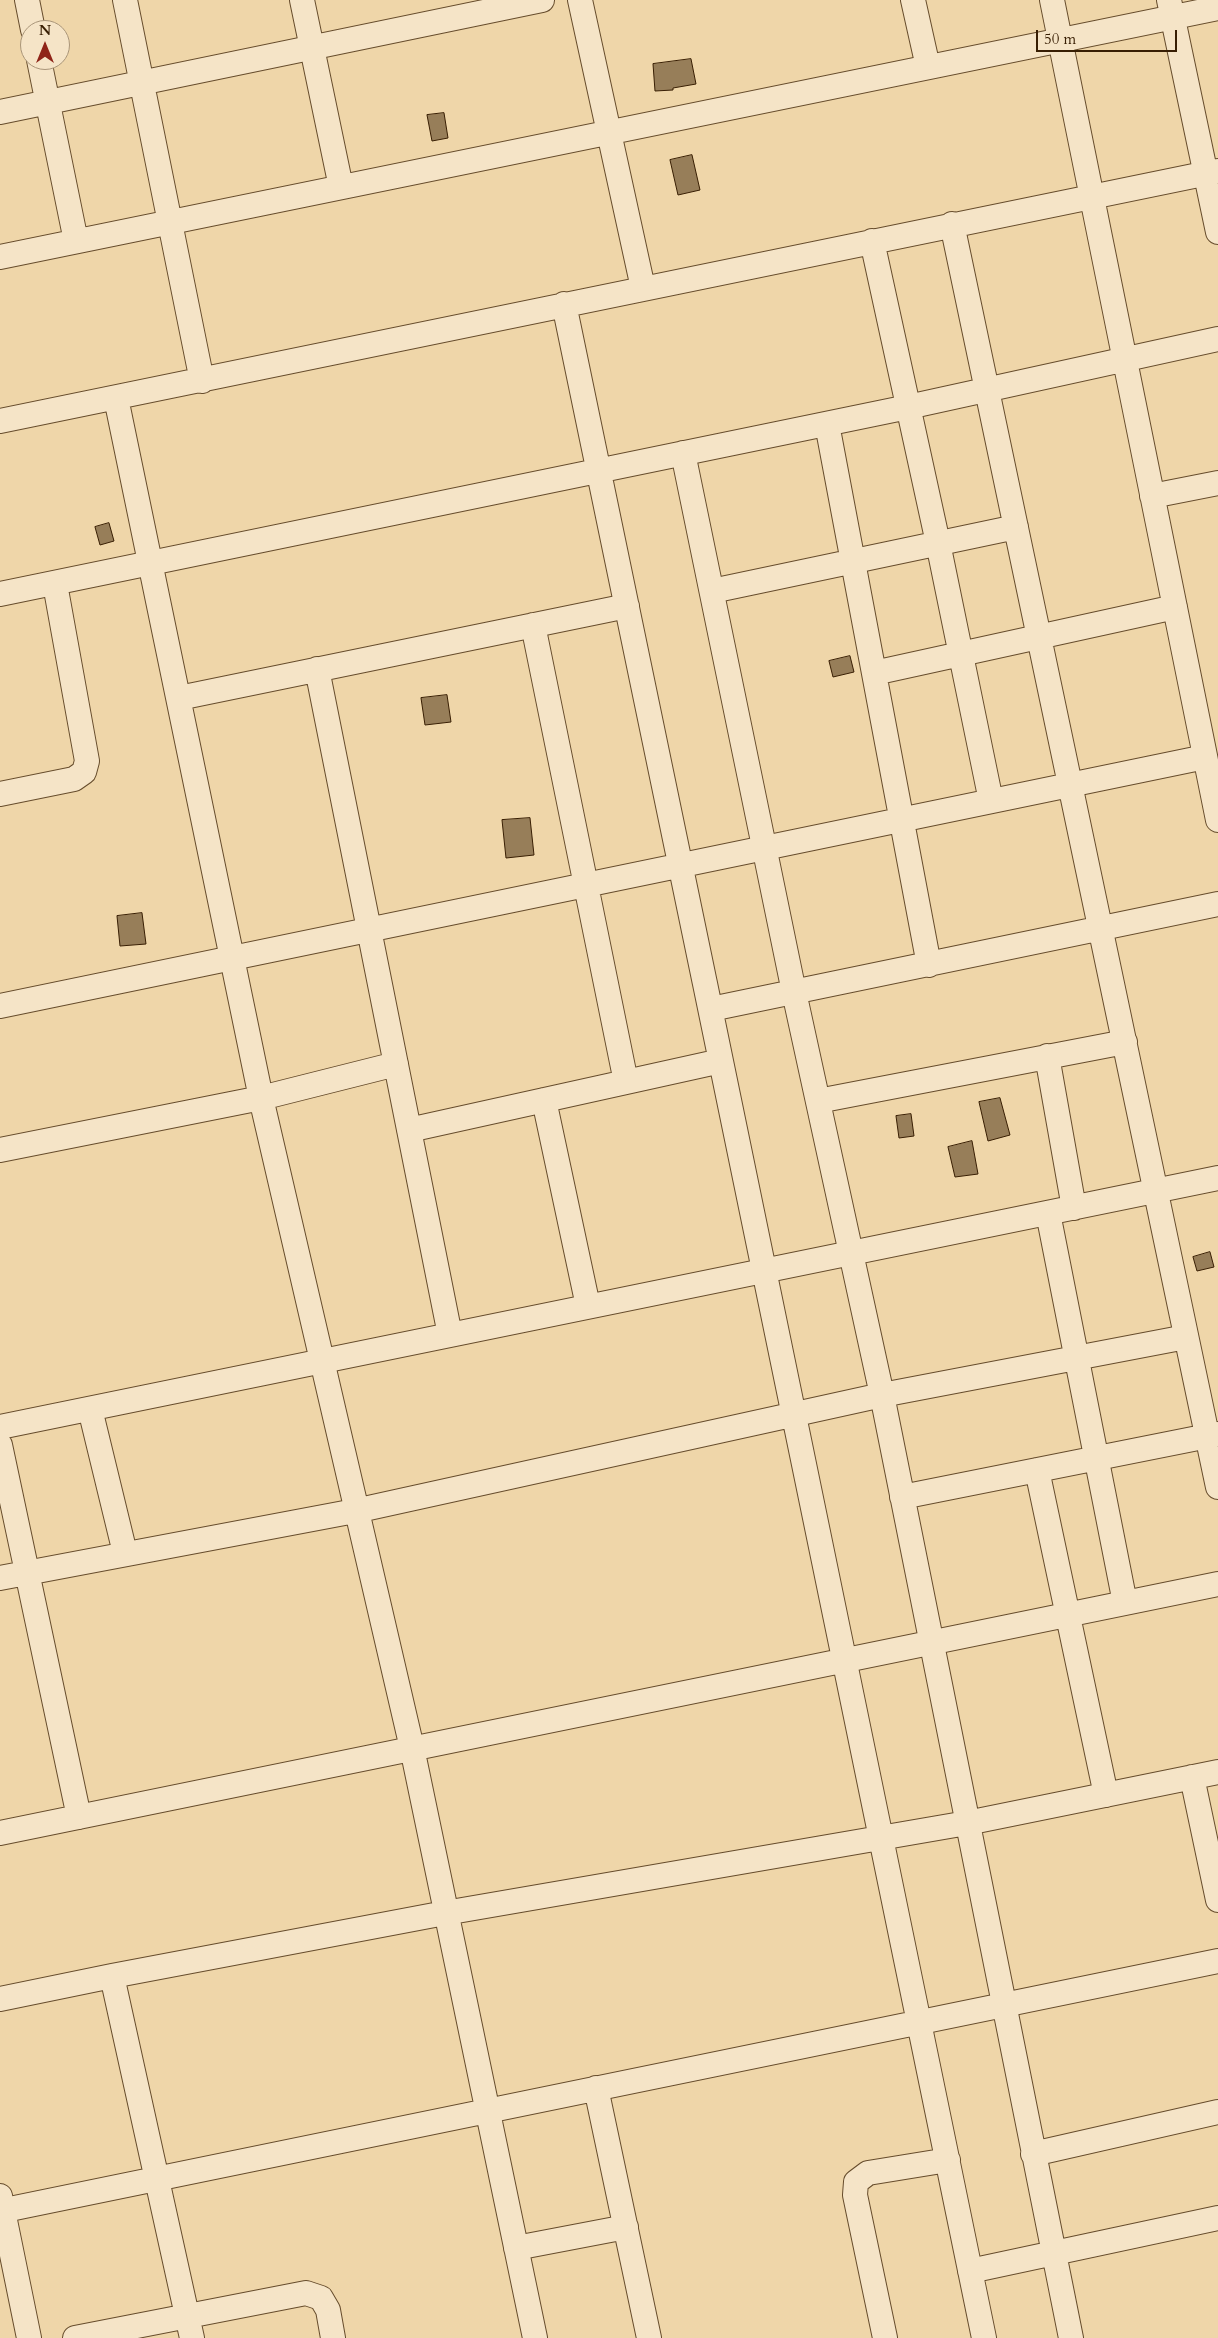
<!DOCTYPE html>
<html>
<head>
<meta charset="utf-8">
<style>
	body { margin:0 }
	#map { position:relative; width:1218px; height:2338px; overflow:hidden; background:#efd6a9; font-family:Cardo,serif }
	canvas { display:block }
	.north { position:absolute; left:20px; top:20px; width:50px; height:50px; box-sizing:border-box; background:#f5e4c7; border:1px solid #a99579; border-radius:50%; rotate:0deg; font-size:14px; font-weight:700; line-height:20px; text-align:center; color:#381e03 }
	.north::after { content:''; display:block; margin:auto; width:18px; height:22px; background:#8f2418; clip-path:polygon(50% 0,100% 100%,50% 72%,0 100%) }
	.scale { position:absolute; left:1036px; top:30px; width:141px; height:22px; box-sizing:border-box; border:2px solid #381e03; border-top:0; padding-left:6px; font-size:15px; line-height:18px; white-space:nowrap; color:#381e03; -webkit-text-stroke:4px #f5e4c7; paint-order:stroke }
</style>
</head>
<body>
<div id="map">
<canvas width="1218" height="2338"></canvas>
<div class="north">N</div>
<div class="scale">50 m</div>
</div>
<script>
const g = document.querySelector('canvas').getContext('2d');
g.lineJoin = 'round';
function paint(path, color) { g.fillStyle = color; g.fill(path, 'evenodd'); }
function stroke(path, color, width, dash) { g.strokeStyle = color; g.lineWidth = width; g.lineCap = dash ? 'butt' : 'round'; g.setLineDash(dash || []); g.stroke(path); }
const building = new Path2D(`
	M691 59 696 84 673 88V90L655 91 653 64Z
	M444 113 448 138 432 141 427 115Z
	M692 155 700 190 678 195 670 160Z
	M109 523 114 541 100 545 95 527Z
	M850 656 854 672 833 677 829 661Z
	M447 695 451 722 425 725 421 698Z
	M530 818 534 855 506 858 502 820Z
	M142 913 146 944 120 946 117 916Z
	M1000 1098 1010 1135 988 1141 979 1102Z
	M911 1114 914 1136 899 1138 896 1116Z
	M972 1141 978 1174 955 1177 948 1147Z
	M1210 1252 1214 1267 1197 1271 1193 1257Z`);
const minor = new Path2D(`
	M27 0 33 30
	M125 0 202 381
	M302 0 341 187
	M580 0 643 288
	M913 0 928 67
	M1052 0 1218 820
	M1169 0 1218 232
	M39 60 76 241
	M0 112 542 0
	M952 224 1218 1487
	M872 241 938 543 991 801
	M0 257 1218 8
	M564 304C704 982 847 1660 984 2338
	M116 398 261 1098 412 1748 535 2338
	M0 421 1218 171
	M827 424 929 965
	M683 453 794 992 882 1395 1071 2338
	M1152 496 1218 483
	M712 591 1016 527
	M0 594 908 407 1218 339
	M533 625 626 1082
	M317 669 450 1335
	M874 673 1175 607
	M179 698 627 606
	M0 794 74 779 84 772 87 761 55 584
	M0 1006 1205 757
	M711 1009 1218 904
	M1047 1056 1074 1208
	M544 1100 588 1306
	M818 1101 1125 1042
	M409 1130 721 1061
	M0 1150 261 1098 396 1064
	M1048 1213 1125 1603
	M90 1409 125 1553
	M0 1427 1218 1178
	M0 1445 79 1817
	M1037 1470 1106 1795
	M902 1497 1218 1434
	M0 1578 355 1511 882 1395 1186 1337
	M1192 1777 1218 1900
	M0 1833 1218 1584
	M112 1976 192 2338
	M0 1999 112 1976 445 1913 967 1823 1218 1772
	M596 2088 649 2338
	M1033 2154 1218 2112
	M0 2196 29 2338
	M0 2211 1218 1961
	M516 2248 626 2227
	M970 2271 1218 2218
	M75 2338 306 2293 321 2298 328 2310 333 2338
	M885 2338 855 2195 856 2182 868 2173 948 2160`);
paint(building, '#977e59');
stroke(building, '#381e03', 1);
stroke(minor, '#664c2c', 26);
stroke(minor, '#f5e4c7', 24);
</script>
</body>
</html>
